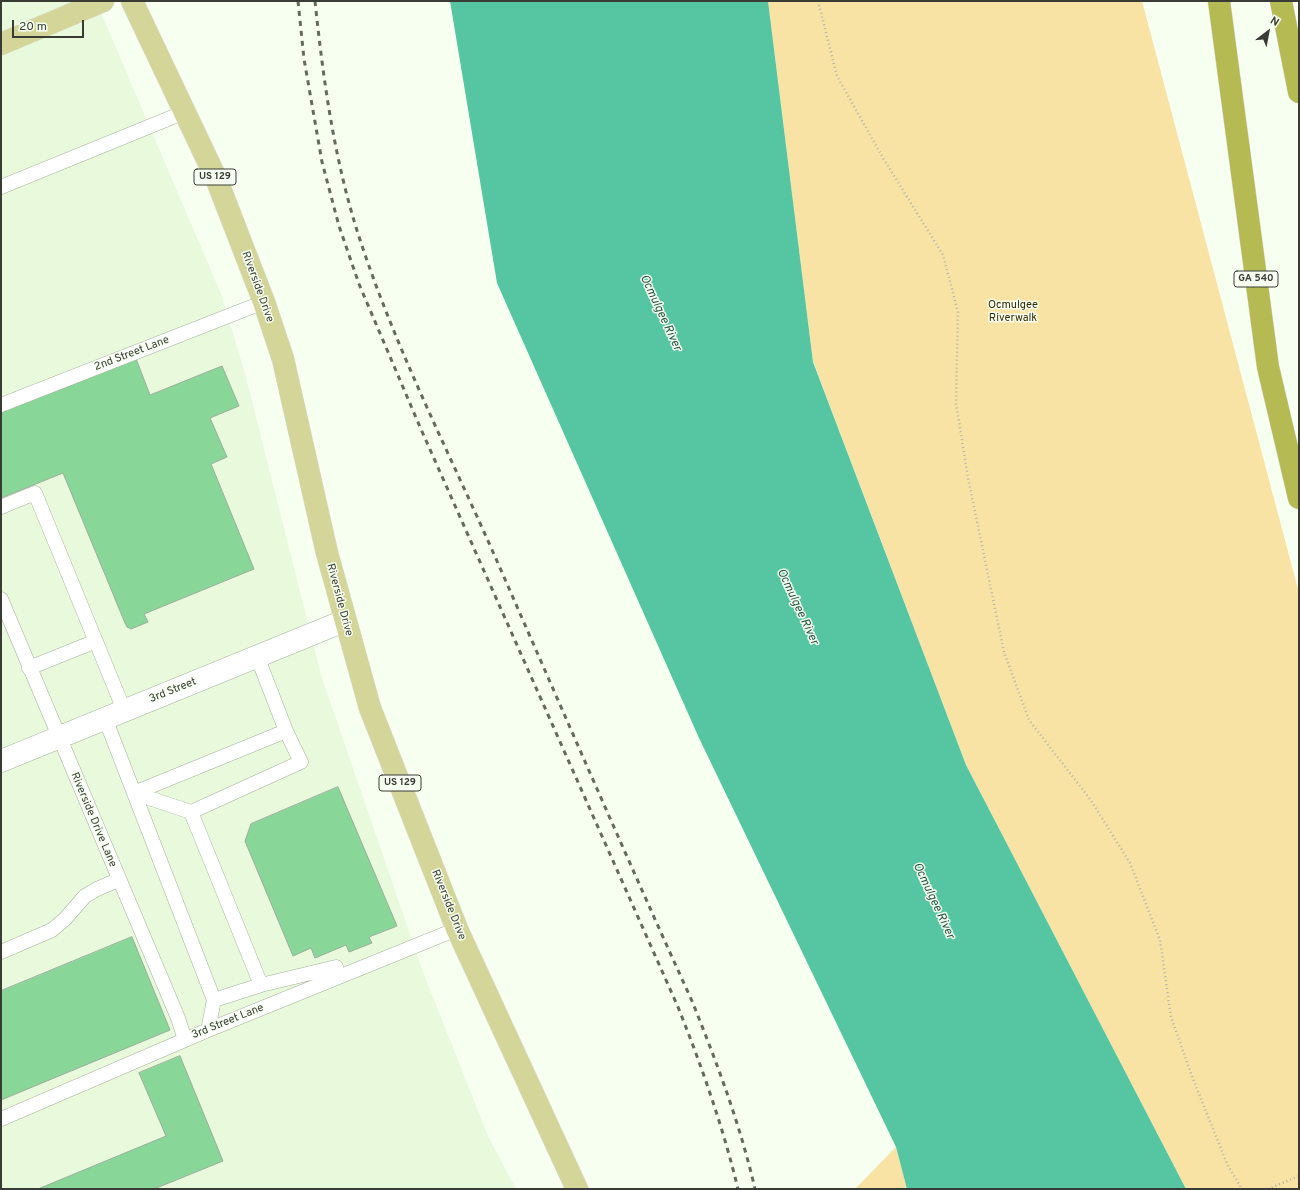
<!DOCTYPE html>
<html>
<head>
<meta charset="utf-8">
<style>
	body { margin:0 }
	#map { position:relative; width:1300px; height:1190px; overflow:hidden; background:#f7fff1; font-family:Overpass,sans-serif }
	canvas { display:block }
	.frame { position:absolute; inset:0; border:2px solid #383c34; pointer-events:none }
	.north { position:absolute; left:1248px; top:12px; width:40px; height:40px; -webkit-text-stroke:3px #f7fff1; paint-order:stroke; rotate:32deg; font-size:11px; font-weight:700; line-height:16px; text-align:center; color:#383c34 }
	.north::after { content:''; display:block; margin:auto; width:14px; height:18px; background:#383c34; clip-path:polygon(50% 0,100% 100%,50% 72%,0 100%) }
	.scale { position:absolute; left:12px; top:20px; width:72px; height:18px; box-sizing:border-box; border:2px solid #383c34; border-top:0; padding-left:5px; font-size:12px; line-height:14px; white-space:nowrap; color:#383c34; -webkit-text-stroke:3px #f7fff1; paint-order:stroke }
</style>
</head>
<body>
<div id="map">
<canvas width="1300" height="1190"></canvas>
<div class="frame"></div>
<div class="north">N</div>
<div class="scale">20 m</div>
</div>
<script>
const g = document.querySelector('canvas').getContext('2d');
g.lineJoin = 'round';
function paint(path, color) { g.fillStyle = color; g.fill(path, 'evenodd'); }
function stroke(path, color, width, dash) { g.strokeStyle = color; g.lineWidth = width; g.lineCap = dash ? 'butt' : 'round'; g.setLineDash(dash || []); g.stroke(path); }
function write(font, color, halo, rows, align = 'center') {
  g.font = font + ' Overpass,sans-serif'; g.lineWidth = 3; g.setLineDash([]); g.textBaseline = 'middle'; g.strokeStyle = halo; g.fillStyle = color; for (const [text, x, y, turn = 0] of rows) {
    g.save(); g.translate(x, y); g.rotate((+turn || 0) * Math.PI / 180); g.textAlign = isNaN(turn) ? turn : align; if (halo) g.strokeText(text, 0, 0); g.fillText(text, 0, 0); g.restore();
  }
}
const built = new Path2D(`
	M1 1H96L221 294 244 370 322 678 423 972 488 1136 516 1189H1Z`);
const green = new Path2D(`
	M768 1H1142L1299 593V1189H1186L966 765 813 361Z
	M896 1147 907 1189H855Z`);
const water = new Path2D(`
	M450 1H768L813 362 966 765 1186 1189H907L896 1147 699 738 497 283Z`);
const building = new Path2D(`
	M135 356 150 395 222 366 239 406 210 418 227 457 211 464 254 569 144 614 148 622 131 629 127 627 125 623 63 473 1 498V411Z
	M338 787 397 926 369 937 372 943 349 952 346 945 315 958 311 948 293 956 245 841 251 824Z
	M132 937 170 1030 1 1100V991Z
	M180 1056 223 1161 154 1189H38L166 1136 139 1073Z`);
const path = new Path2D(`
	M818 1 837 76 883 158 943 255 958 312 956 403 968 478 1004 652 1029 720 1090 799 1130 863 1160 940 1171 1017 1193 1079 1228 1166 1242 1189
	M1268 1189 1299 1176`);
const lane = new Path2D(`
	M1 187 185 112
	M1 405 264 302
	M1 507 35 493 124 710
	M1 599 178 1018 185 1040
	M257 656 286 731 301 762 191 812 261 985
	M29 668 96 641
	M105 718 214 1000 208 1030
	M134 793 286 731
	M134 793 191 812
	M1 952 52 930 65 919 85 896 97 889 118 880
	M214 1000 261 985 336 967
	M1 1119 208 1030 457 929`);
const street = new Path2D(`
	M1 761 344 621`);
const primary = new Path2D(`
	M132 1 216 178 264 302 283 359 327 553 370 708 457 929 577 1189
	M1 44 103 1`);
const highway = new Path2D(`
	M1219 1 1268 367 1299 498
	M1281 1 1299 92`);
const rail = new Path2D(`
	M298 1 304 59 322 162 339 226 359 284 420 427 678 1007C702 1067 723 1127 738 1189
	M315 1C323 77 333 151 355 224 390 337 445 444 493 552 559 702 624 852 692 1001 717 1063 740 1124 755 1189`);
const shields = [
	[215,177,42],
	[1256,279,44],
	[400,783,42]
];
const shieldNames = [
	["US 129",215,177],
	["GA 540",1256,279],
	["US 129",400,783]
];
const streetNames = [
	["Riverside Drive",257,287,70],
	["2nd Street Lane",132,354,-21],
	["Riverside Drive",339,600,75],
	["3rd Street",173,691,-22],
	["Riverside Drive Lane",93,820,67],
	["Riverside Drive",448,905,68],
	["3rd Street Lane",228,1022,-22]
];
const parkNames = [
	["Ocmulgee",1013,306],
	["Riverwalk",1013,319]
];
const waterNames = [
	["Ocmulgee River",660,313,65],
	["Ocmulgee River",797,607,65],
	["Ocmulgee River",933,901,65]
];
paint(built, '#e9f9db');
paint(green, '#f8e2a4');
paint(water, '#55c6a1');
paint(building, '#89d798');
stroke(building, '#9aae9d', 1);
stroke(lane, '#a6b19c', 15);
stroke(street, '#a6b19c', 23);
stroke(primary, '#dfe0df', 23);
stroke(highway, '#dfe0df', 23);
stroke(path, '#b0b6ab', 2.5, [1, 3]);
stroke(lane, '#fff', 14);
stroke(street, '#fff', 22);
stroke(primary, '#d3d698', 22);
stroke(highway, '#b6ba53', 22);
stroke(rail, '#656a61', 3, [5, 5]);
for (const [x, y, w] of shields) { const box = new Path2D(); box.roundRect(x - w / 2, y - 8, w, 16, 3); g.fillStyle = '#f7fff1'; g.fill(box); stroke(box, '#383c34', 1); }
write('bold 10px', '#383c34', null, shieldNames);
write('11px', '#383c34', '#f7fff1', streetNames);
write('11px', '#352900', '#f7fff1', parkNames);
write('italic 12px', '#205040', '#f7fff1', waterNames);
</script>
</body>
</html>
